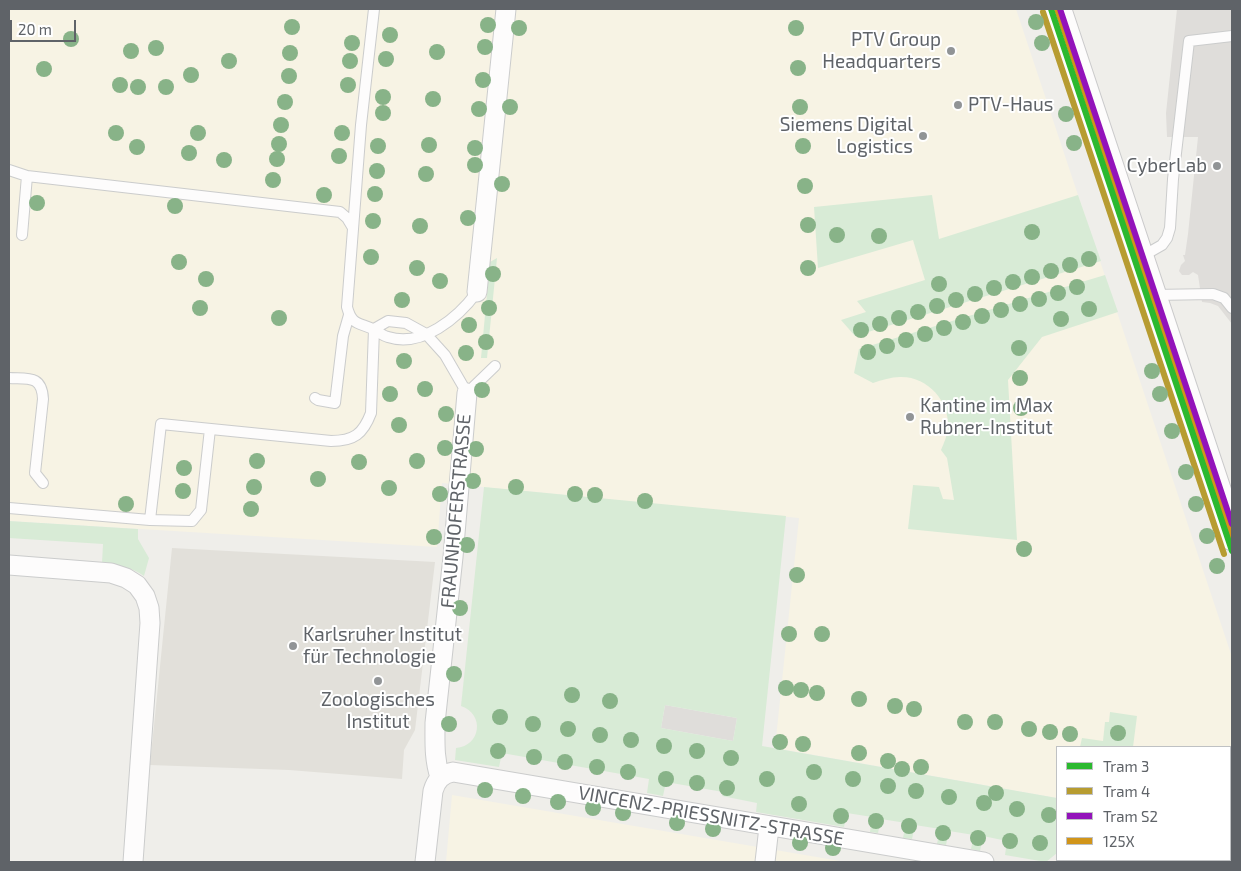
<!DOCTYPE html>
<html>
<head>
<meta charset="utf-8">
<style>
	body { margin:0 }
	#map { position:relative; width:1241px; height:871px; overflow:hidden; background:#efeeea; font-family:"Exo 2",sans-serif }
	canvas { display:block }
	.frame { position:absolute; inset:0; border:10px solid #5f6368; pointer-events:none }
	.legend { position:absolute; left:1056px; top:746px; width:175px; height:115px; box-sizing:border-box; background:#fff; border:1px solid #bfc1c3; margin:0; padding:6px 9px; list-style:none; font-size:15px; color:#5f6368 }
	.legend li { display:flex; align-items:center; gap:10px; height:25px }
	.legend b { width:25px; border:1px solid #bfc1c3 }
	.scale { position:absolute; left:10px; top:20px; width:66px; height:22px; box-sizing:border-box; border:2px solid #5f6368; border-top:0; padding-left:6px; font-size:15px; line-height:18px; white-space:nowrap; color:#5f6368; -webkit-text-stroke:4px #fff; paint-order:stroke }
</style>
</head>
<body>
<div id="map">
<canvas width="1241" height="871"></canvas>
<div class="frame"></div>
<ul class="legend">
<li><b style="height:6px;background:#2bb92f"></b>Tram 3</li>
<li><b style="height:6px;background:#b79c31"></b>Tram 4</li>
<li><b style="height:6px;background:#9313ba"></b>Tram S2</li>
<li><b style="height:6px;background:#d1951a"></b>125X</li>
</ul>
<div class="scale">20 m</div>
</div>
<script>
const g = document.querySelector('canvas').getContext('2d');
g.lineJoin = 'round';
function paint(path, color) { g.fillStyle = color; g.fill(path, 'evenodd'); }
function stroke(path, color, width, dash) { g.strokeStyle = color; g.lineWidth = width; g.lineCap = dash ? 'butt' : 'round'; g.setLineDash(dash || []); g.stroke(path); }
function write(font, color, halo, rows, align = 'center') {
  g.font = font + ' "Exo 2",sans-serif'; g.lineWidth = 4; g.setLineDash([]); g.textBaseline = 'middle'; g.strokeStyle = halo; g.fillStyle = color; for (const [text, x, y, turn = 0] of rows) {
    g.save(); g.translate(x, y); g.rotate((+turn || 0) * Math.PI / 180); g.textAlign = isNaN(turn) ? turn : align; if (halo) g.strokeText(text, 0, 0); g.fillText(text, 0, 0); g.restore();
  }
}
const commercial = new Path2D(`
	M9 9H1016L1232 657V757L1230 758V747H1057V798L775 748 799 518 442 483 437 547 9 521Z
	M1230 794H1232V862H1170L1171 860H1230Z
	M452 795 846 862H871H446Z`);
const industrial = new Path2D(`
	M1177 9H1232V324L1218 306 1210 303 1202 302 1198 275 1193 272 1189 275H1182L1179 271 1181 265 1185 261 1183 255H1185L1188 234 1198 137H1167L1166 113Z
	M665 705 737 718 733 741 661 728Z`);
const education = new Path2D(`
	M172 548 435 562 415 730 404 750 402 779 289 770 150 765Z`);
const green = new Path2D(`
	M932 195 939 239 1078 195 1101 261 855 336 841 320 866 312 857 301 925 280 913 240 818 268 814 207Z
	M497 258 487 358H481L490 262Z
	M1105 275 1118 312 1042 337 1008 380 1017 540 908 529 913 485 939 487 943 499 954 500 947 458 941 450C944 443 947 436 948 428 950 401 927 376 900 377 891 377 882 380 873 383L854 373 859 349Z
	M484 487 786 516 762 746 1057 798V853L1046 862 1005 855 1007 841 983 836 980 851 971 849 974 835 949 831 946 845 937 844 940 829 915 825 912 839 903 838 906 823 881 819 878 833 870 832 872 817 847 813 844 827 756 812 757 803 722 796 723 792 666 782 663 796 647 793 649 779 502 753 499 767 455 760 456 748C481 746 485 714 461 706ZM665 705 737 718 733 741 661 728Z
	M9 521 138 529V539L149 558 144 576C132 567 117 565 102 563L103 544 9 538Z
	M1110 712 1137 716 1133 747H1080L1082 738 1103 741 1105 722H1109Z
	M1070 860H1171L1170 862H1070Z`);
const service = new Path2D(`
	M374 9 361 125 347 307C352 326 359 322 375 330 379 332 383 336 388 337 422 348 458 318 477 292
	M9 170 27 176 340 212 347 218 353 228
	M22 235 27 176
	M1141 257 1162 245 1167 238 1170 228 1173 179 1189 41 1232 36
	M1154 295 1213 294 1224 298 1232 308
	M374 329 388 321 406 323 426 334 445 355 467 393 495 366
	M9 378C28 379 42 375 43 399L35 473 43 483
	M315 398 318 400 335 403 343 336 349 315
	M9 508 150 520 161 424 331 441C354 441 363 434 371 413L374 329
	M150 520 192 521 201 510 210 429
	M1230 771H1232
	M1181 862V860`);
const minor = new Path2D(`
	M477 292 506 9
	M9 565 111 573 126 578 137 585 145 596 149 608 150 623 133 862
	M440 777C434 759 435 742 435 723L453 557 467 393
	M425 862 433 791C436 780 442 774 453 772L984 862
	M765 862 769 827`);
const secondary = new Path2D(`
	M1057 9 1232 536`);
const bus1 = new Path2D(`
	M1057 9 1232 536`);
const tram1 = new Path2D(`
	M1051 9 1232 551`);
const tram2 = new Path2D(`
	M1043 12 1224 554`);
const tram3 = new Path2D(`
	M1060 9 1232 524`);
const trees = [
	[1036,22],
	[488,25],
	[292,27],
	[519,28],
	[796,28],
	[390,35],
	[71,39],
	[352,43],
	[1042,43],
	[485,47],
	[156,48],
	[131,51],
	[437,52],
	[290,53],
	[386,59],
	[229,61],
	[350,61],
	[798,68],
	[44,69],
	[191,75],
	[289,76],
	[483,80],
	[120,85],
	[348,85],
	[138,87],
	[166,87],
	[383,97],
	[433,99],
	[285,102],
	[510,107],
	[800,107],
	[479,109],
	[383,113],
	[1066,114],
	[281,125],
	[116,133],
	[198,133],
	[342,133],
	[1074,143],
	[279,144],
	[429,145],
	[378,146],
	[803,146],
	[137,147],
	[475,148],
	[189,153],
	[339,156],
	[277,159],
	[224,160],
	[475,165],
	[377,171],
	[426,174],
	[273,180],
	[502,184],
	[805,186],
	[375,194],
	[324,195],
	[37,203],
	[175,206],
	[468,218],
	[373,221],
	[808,225],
	[420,226],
	[1032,232],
	[837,235],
	[879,236],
	[371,257],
	[1089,259],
	[179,262],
	[1070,265],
	[417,268],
	[808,268],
	[1051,271],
	[493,274],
	[1032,277],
	[206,279],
	[440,281],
	[1013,282],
	[939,284],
	[1077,287],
	[994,288],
	[1058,293],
	[975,294],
	[1039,299],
	[402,300],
	[956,300],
	[1020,304],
	[937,306],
	[200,308],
	[489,308],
	[1089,309],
	[1001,310],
	[918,312],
	[982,316],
	[279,318],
	[899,318],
	[1061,319],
	[963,322],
	[880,324],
	[469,325],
	[944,328],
	[861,330],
	[925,334],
	[906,340],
	[486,342],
	[887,346],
	[1019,348],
	[868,352],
	[466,353],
	[404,361],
	[1152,371],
	[1020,378],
	[425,389],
	[482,390],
	[390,394],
	[1160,394],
	[1021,408],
	[446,414],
	[399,425],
	[1172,431],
	[445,448],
	[476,449],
	[257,461],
	[417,461],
	[359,462],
	[184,468],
	[1186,472],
	[318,479],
	[473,481],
	[254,487],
	[516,487],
	[389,488],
	[183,491],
	[440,494],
	[575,494],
	[595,495],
	[645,501],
	[126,504],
	[1196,504],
	[251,509],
	[1207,536],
	[434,537],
	[467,545],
	[1024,549],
	[1217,566],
	[797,575],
	[460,608],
	[789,634],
	[822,634],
	[454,674],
	[786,688],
	[801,690],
	[817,693],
	[572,695],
	[859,699],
	[610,701],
	[895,706],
	[914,709],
	[500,717],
	[965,722],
	[995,722],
	[449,724],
	[533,724],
	[568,729],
	[1029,729],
	[1050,732],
	[1118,733],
	[1070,734],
	[600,735],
	[631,740],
	[780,742],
	[803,744],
	[664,746],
	[498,751],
	[697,751],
	[859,753],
	[534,757],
	[731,758],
	[888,761],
	[565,762],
	[597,767],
	[921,767],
	[902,769],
	[628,772],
	[814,772],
	[666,779],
	[767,779],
	[853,779],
	[697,783],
	[888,786],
	[727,788],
	[485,790],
	[916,791],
	[996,793],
	[523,796],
	[949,797],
	[558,802],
	[984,803],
	[799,804],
	[593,808],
	[1017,809],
	[623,813],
	[1049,815],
	[841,816],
	[876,821],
	[677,823],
	[909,826],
	[713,829],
	[943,833],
	[978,838],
	[1010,841],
	[800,843],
	[1040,843],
	[833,848]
];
const markers = [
	[951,51,5,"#919496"],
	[958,105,5,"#919496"],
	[923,136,5,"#919496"],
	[1217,166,5,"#919496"],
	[910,417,5,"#919496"],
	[293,646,5,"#919496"],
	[378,681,5,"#919496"]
];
const poiNames = [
	["PTV Group",941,40],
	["Headquarters",941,62],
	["PTV-Haus",968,105,"left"],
	["Siemens Digital",913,125],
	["Logistics",913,147],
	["CyberLab",1207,166],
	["Kantine im Max",920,406,"left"],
	["Rubner-Institut",920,428,"left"],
	["Karlsruher Institut",303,635,"left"],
	["für Technologie",303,657,"left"],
	["Zoologisches",378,700,"center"],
	["Institut",378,722,"center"]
];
const streetNames = [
	["FRAUNHOFERSTRASSE",456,511,-85],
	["VINCENZ-PRIESSNITZ-STRASSE",711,816,10]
];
paint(commercial, '#f7f3e4');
paint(industrial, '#dfddda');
paint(education, '#e2e0da');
paint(green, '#d8ebd6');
stroke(service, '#cbcccc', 12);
stroke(minor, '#cbcccc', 21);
stroke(secondary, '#cacacb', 30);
stroke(service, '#fdfcfc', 10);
stroke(minor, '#fdfcfc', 19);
stroke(secondary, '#fdfcfc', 28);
stroke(bus1, '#d1951a', 6);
stroke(tram1, '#2bb92f', 6);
stroke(tram2, '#b79c31', 6);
stroke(tram3, '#9313ba', 6);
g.fillStyle = '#88b388';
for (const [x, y] of trees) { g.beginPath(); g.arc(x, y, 8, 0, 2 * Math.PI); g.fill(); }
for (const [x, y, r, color] of markers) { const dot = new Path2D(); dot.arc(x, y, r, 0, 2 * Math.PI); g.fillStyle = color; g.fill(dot); stroke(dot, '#fff', 2); }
write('19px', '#5f6368', '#fff', poiNames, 'right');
write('19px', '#5f6368', '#fff', streetNames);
</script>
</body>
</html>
